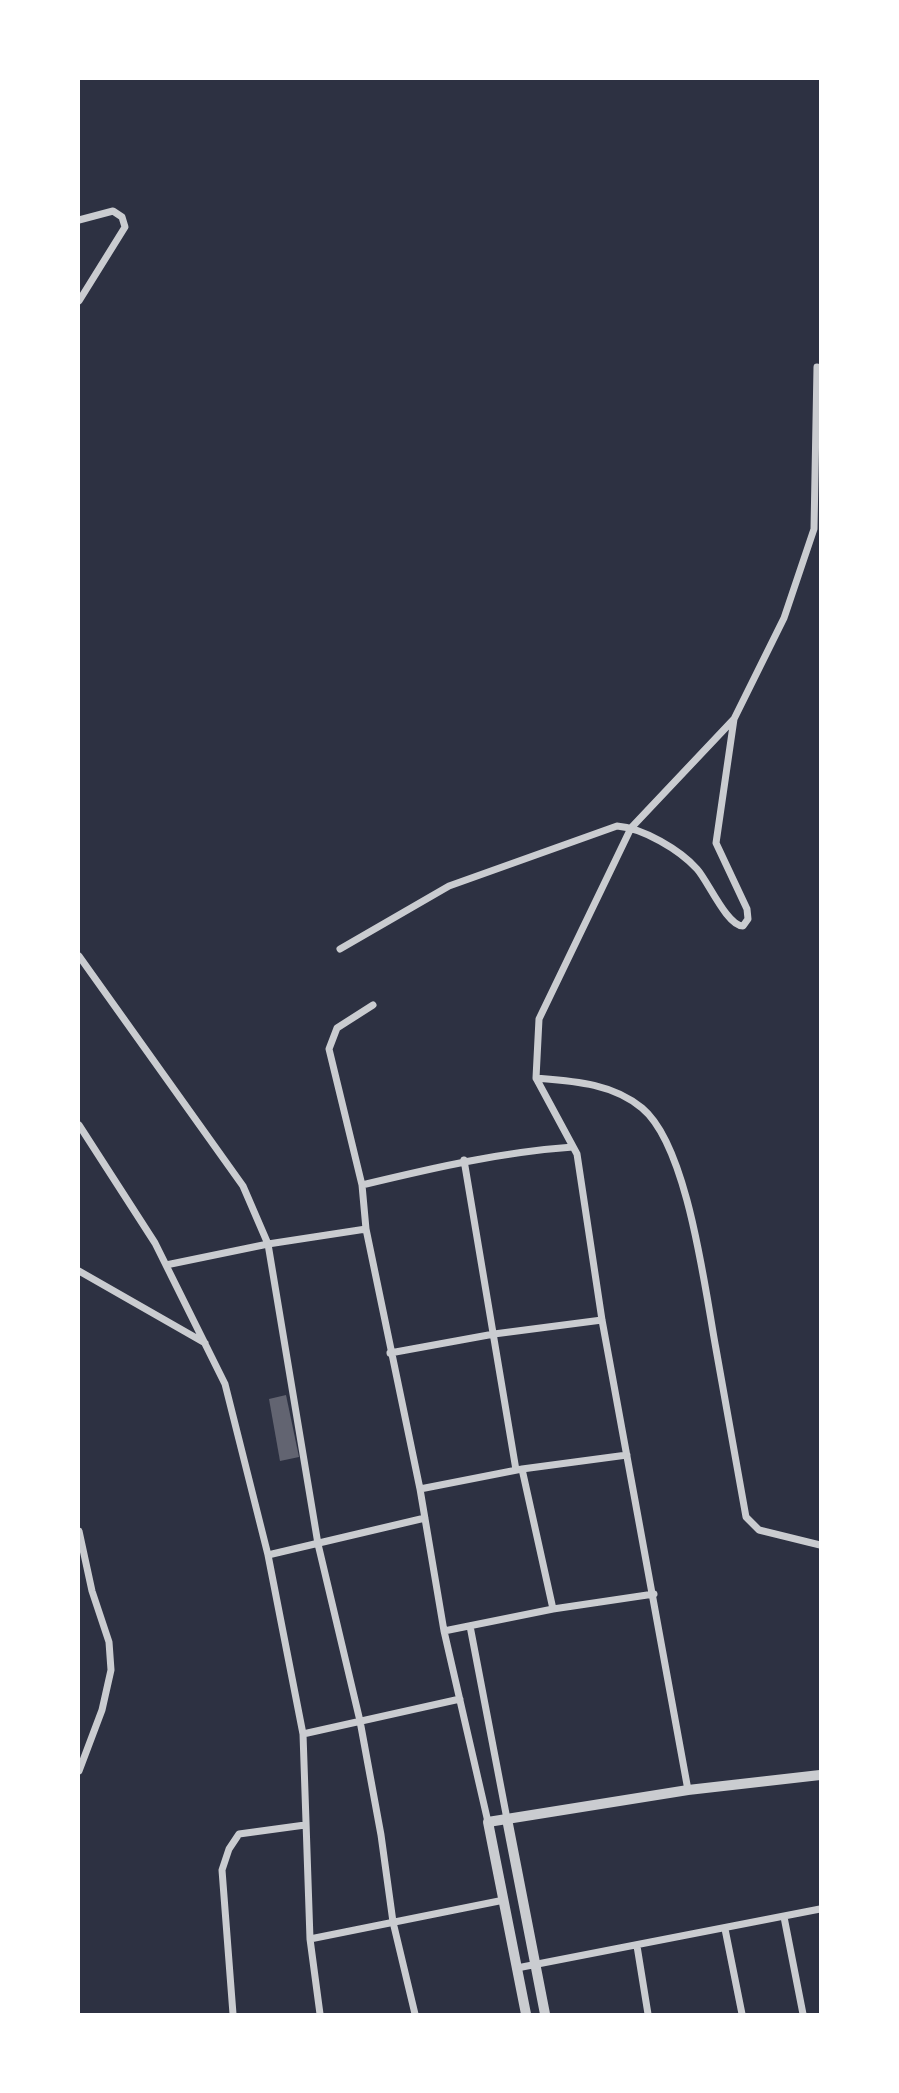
<!DOCTYPE html>
<html>
<head>
<meta charset="utf-8">
<style>
	body { margin:0 }
	#map { position:relative; width:899px; height:2093px; overflow:hidden; background:#2d3142; font-family:Manrope,sans-serif }
	canvas { display:block }
	.frame { position:absolute; inset:0; border:80px solid #fff; pointer-events:none }
</style>
</head>
<body>
<div id="map">
<canvas width="899" height="2093"></canvas>
<div class="frame"></div>
</div>
<script>
const g = document.querySelector('canvas').getContext('2d');
g.lineJoin = 'round';
function paint(path, color) { g.fillStyle = color; g.fill(path, 'evenodd'); }
function stroke(path, color, width, dash) { g.strokeStyle = color; g.lineWidth = width; g.lineCap = dash ? 'butt' : 'round'; g.setLineDash(dash || []); g.stroke(path); }
const building = new Path2D(`
	M286 1395 299 1457 280 1461 269 1399Z`);
const minor = new Path2D(`
	M79 220 113 211 122 217 125 227 79 301
	M340 949 449 886 617 826C643 828 680 850 697 869 708 881 727 926 743 926L748 919 747 909 716 843 734 719
	M79 956 243 1186 268 1244 318 1544 360 1721 381 1835 393 1922 415 2014
	M373 1005 337 1028 329 1049 362 1185 366 1229 420 1489 444 1631 488 1822
	M536 1078C573 1081 612 1083 642 1108 688 1146 705 1290 716 1349 726 1405 736 1461 746 1517L759 1530 820 1545
	M79 1125 155 1243 225 1384 268 1555 303 1734 310 1939 320 2014
	M464 1160 516 1470
	M362 1185C433 1168 501 1152 573 1147
	M166 1265 268 1244 366 1229
	M79 1271 205 1343
	M390 1353 494 1334 602 1320
	M522 1469 553 1609
	M420 1489 522 1469 627 1455
	M79 1531 92 1591 109 1642 111 1670 102 1710 79 1771
	M268 1555 425 1518
	M470 1626 507 1819
	M444 1631 553 1609 654 1594
	M303 1734 460 1699
	M688 1790 602 1320 577 1154 536 1078 539 1019 631 828 734 719 784 618 814 529 817 367
	M784 1917 803 2014
	M725 1929 742 2014
	M310 1939 504 1900
	M637 1946 648 2014
	M517 1968 820 1909
	M233 2014 222 1870 229 1849 239 1834 305 1825`);
const tertiary = new Path2D(`
	M507 1819 545 2014
	M526 2014 488 1822 688 1790 820 1775`);
paint(building, '#626471');
stroke(minor, '#caccd0', 7);
stroke(tertiary, '#caccd0', 10);
</script>
</body>
</html>
